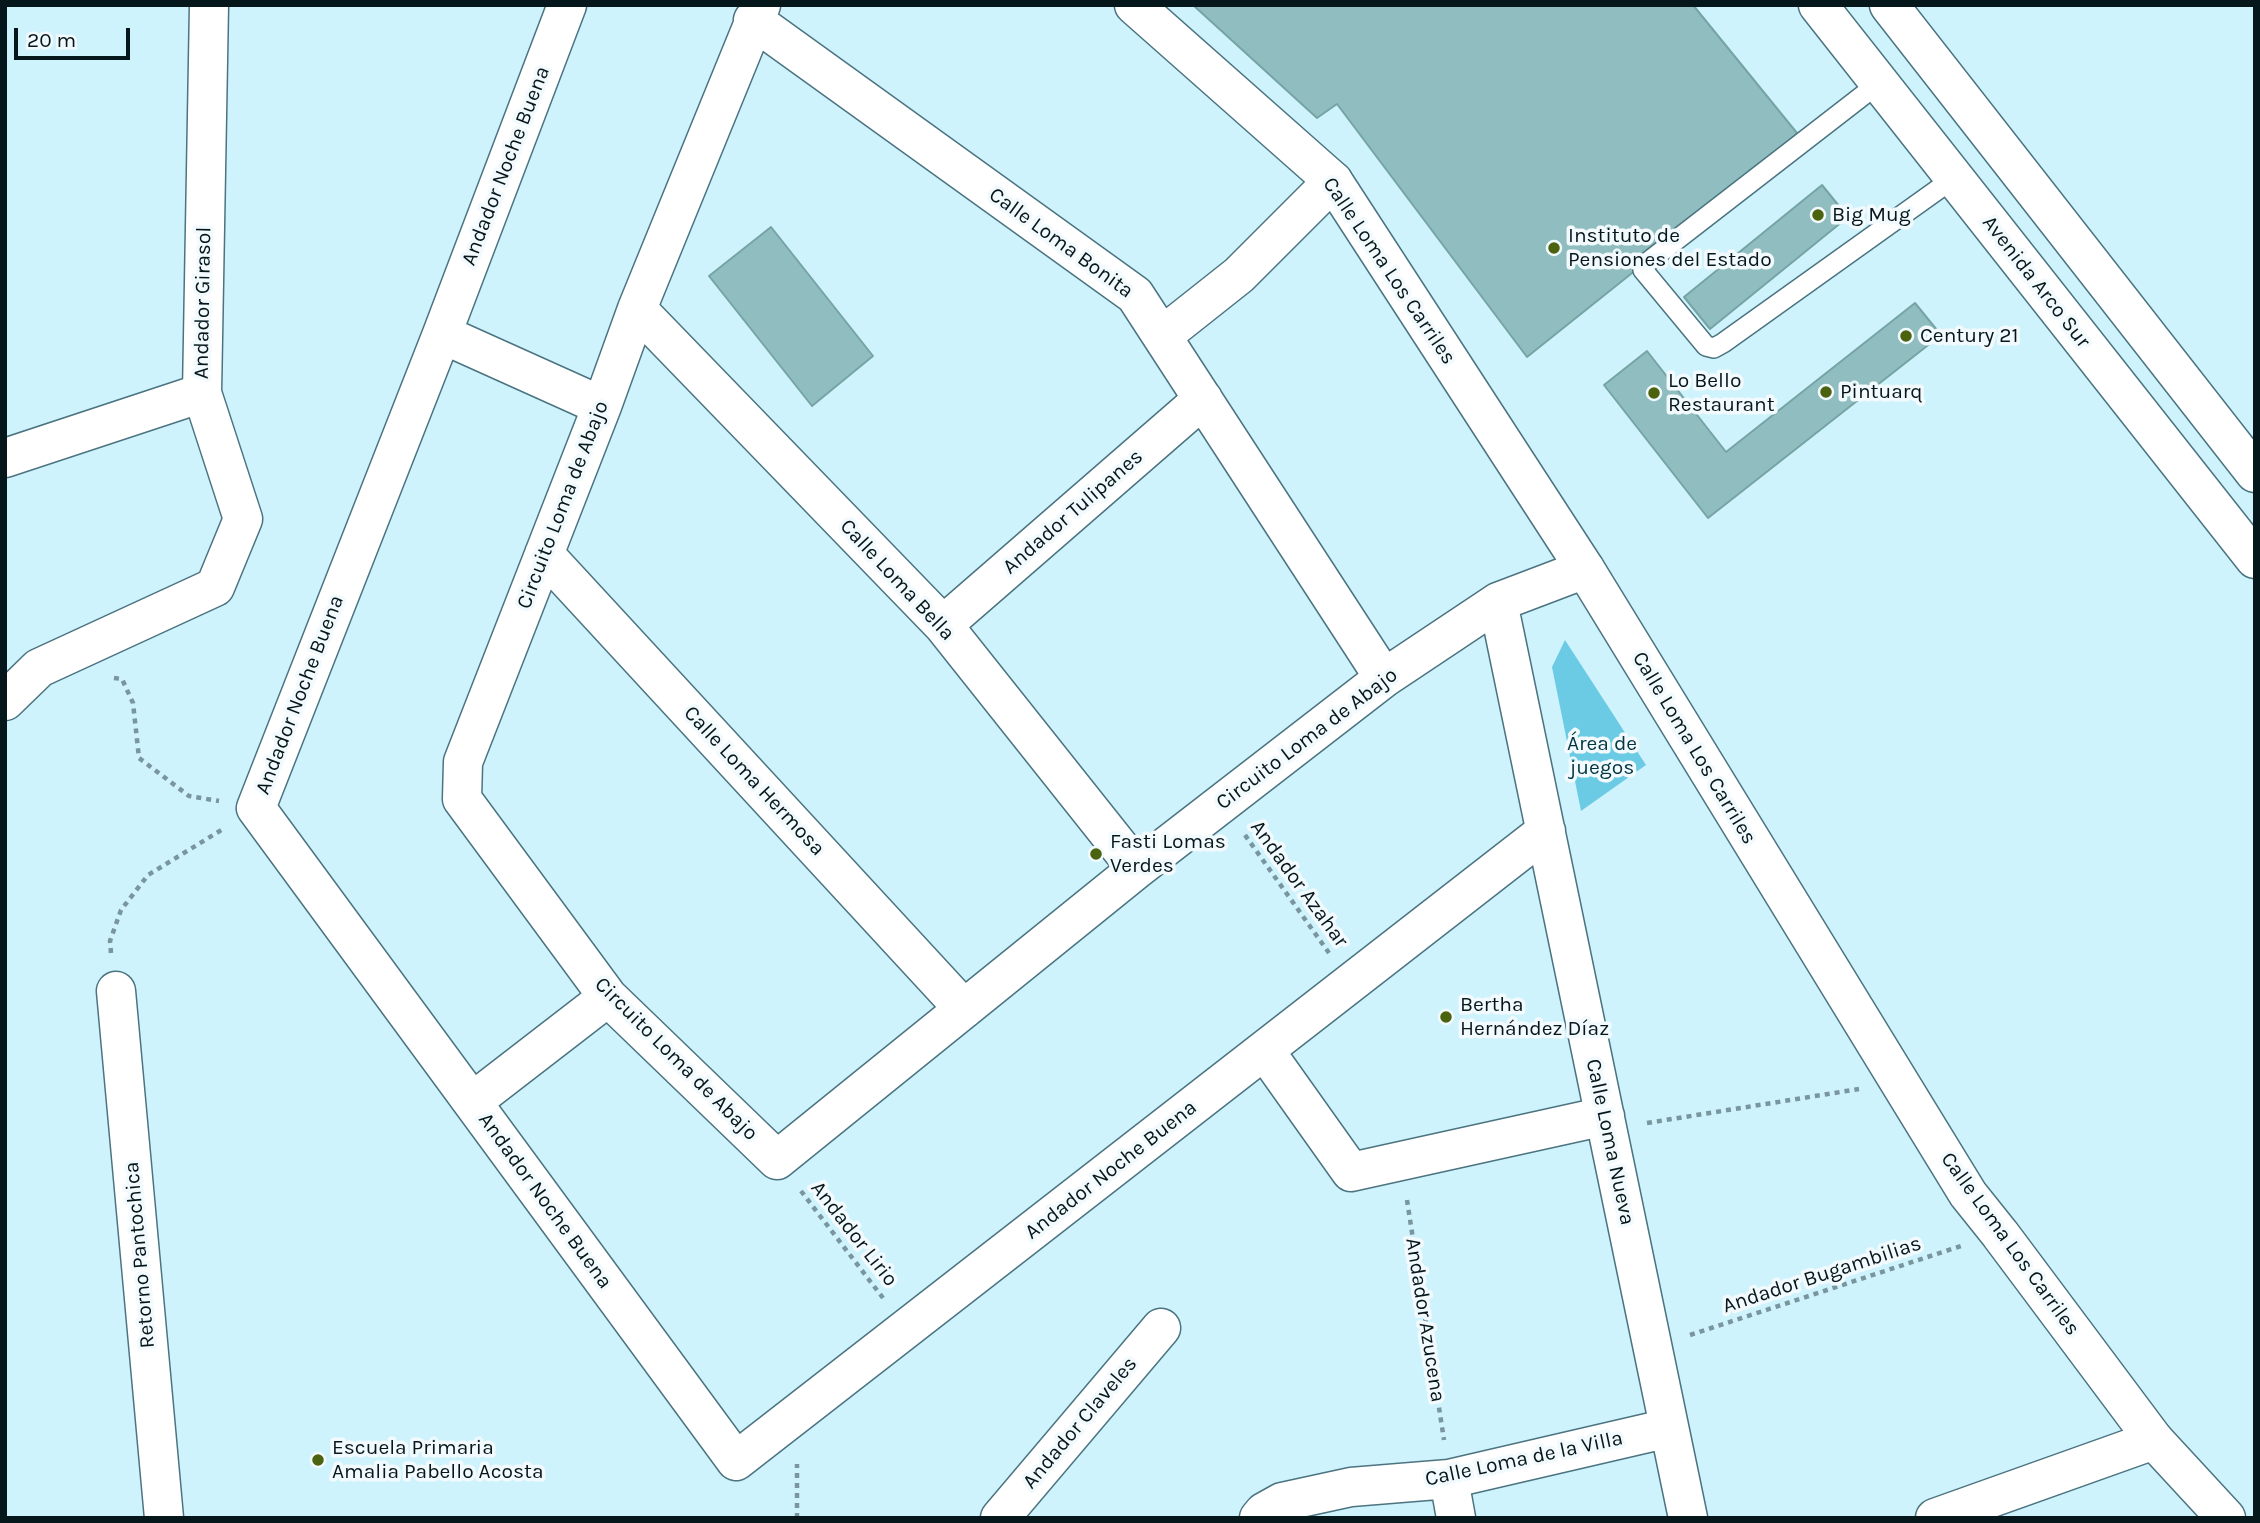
<!DOCTYPE html>
<html>
<head>
<meta charset="utf-8">
<style>
	body { margin:0 }
	#map { position:relative; width:2260px; height:1523px; overflow:hidden; background:#cff3fd; font-family:Karla,sans-serif }
	canvas { display:block }
	.frame { position:absolute; inset:0; border:7px solid #06171b; pointer-events:none }
	.scale { position:absolute; left:14px; top:28px; width:116px; height:32px; box-sizing:border-box; border:4px solid #06171b; border-top:0; padding-left:9px; font-size:21px; line-height:24px; white-space:nowrap; color:#06171b; -webkit-text-stroke:5px #f2fafd; paint-order:stroke }
</style>
</head>
<body>
<div id="map">
<canvas width="2260" height="1523"></canvas>
<div class="frame"></div>
<div class="scale">20 m</div>
</div>
<script>
const g = document.querySelector('canvas').getContext('2d');
g.lineJoin = 'round';
function paint(path, color) { g.fillStyle = color; g.fill(path, 'evenodd'); }
function stroke(path, color, width, dash) { g.strokeStyle = color; g.lineWidth = width; g.lineCap = dash ? 'butt' : 'round'; g.setLineDash(dash || []); g.stroke(path); }
function write(font, color, halo, rows, align = 'center') {
  g.font = font + ' Karla,sans-serif'; g.lineWidth = 7; g.setLineDash([]); g.textBaseline = 'middle'; g.strokeStyle = halo; g.fillStyle = color; for (const [text, x, y, turn = 0] of rows) {
    g.save(); g.translate(x, y); g.rotate((+turn || 0) * Math.PI / 180); g.textAlign = isNaN(turn) ? turn : align; if (halo) g.strokeText(text, 0, 0); g.fillText(text, 0, 0); g.restore();
  }
}
const green = new Path2D(`
	M1565 640 1646 765 1581 811 1552 667Z`);
const building = new Path2D(`
	M1193 5H1693L1801 138 1527 357 1337 104 1317 118Z
	M1822 185 1848 217 1710 329 1684 297Z
	M771 227 873 356 812 406 709 276Z
	M1915 303 1941 335 1708 518 1604 385 1647 351 1726 452Z`);
const path = new Path2D(`
	M114 678 122 679 133 703 139 758 189 796 219 801
	M1245 835 1329 953
	M111 953 110 941 121 910 148 875 223 829
	M1647 1123 1859 1089
	M801 1191 883 1298
	M1407 1200 1444 1440
	M1690 1335 1961 1246
	M797 1518V1464`);
const lane = new Path2D(`
	M1879 83 1644 265 1643 270 1706 346 1714 348 1723 343 1954 178`);
const street = new Path2D(`
	M567 5 442 334 256 808 736 1461 1546 831
	M761 5 637 309 602 406 463 762 462 799 608 997 777 1160 1137 869 1384 678 1498 602 1585 569
	M753 20 1135 295 1384 678
	M637 309 943 625 1137 869
	M442 334 602 406
	M1162 336 1239 275 1333 181
	M5 458 202 393
	M544 554 964 1009
	M1498 602 1688 1518
	M943 625 1203 399
	M5 701 39 668 215 587 243 519 202 393 209 5
	M116 991 164 1518
	M1265 1051 1351 1172 1605 1116
	M472 1102 608 997
	M1449 1479 1456 1518
	M1000 1518 1161 1328
	M1259 1518 1264 1512 1282 1502 1351 1487 1449 1479 1669 1428
	M1935 1518 2154 1440`);
const secondary = new Path2D(`
	M1134 5 1333 181 1585 569 1968 1194 2000 1234 2154 1440 2226 1518
	M1818 5 2255 559
	M1889 5 2255 473`);
const markers = [
	[1818,215,7,"#4b620f"],
	[1554,248,7,"#4b620f"],
	[1906,336,7,"#4b620f"],
	[1826,392,7,"#4b620f"],
	[1654,393,7,"#4b620f"],
	[1096,854,7,"#4b620f"],
	[1446,1017,7,"#4b620f"],
	[318,1460,7,"#4b620f"]
];
const streetNames = [
	["Andador Noche Buena",506,166,-69],
	["Calle Loma Bonita",1061,243,36],
	["Calle Loma Los Carriles",1389,271,56],
	["Avenida Arco Sur",2036,282,52],
	["Andador Girasol",203,303,-89],
	["Circuito Loma de Abajo",563,505,-69],
	["Andador Tulipanes",1073,512,-41],
	["Calle Loma Bella",897,580,47],
	["Andador Noche Buena",300,695,-69],
	["Circuito Loma de Abajo",1307,739,-37],
	["Calle Loma Los Carriles",1694,748,59],
	["Calle Loma Hermosa",754,781,47],
	["Andador Azahar",1299,884,54],
	["Circuito Loma de Abajo",676,1059,45],
	["Calle Loma Nueva",1610,1142,78],
	["Andador Noche Buena",1111,1170,-38],
	["Andador Noche Buena",545,1201,54],
	["Andador Lirio",854,1234,52],
	["Calle Loma Los Carriles",2010,1244,54],
	["Retorno Pantochica",140,1255,-95],
	["Andador Bugambilias",1822,1275,-18],
	["Andador Azucena",1425,1320,81],
	["Andador Claveles",1080,1423,-50],
	["Calle Loma de la Villa",1524,1459,-12]
];
const poiNames = [
	["Big Mug",1832,215],
	["Instituto de",1568,236],
	["Pensiones del Estado",1568,260],
	["Century 21",1920,336],
	["Lo Bello",1668,381],
	["Restaurant",1668,405],
	["Pintuarq",1840,392],
	["Fasti Lomas",1110,842],
	["Verdes",1110,866],
	["Bertha",1460,1005],
	["Hernández Díaz",1460,1029],
	["Escuela Primaria",332,1448],
	["Amalia Pabello Acosta",332,1472]
];
const parkNames = [
	["Área de",1602,744],
	["juegos",1602,768]
];
paint(green, '#6ccbe4');
paint(building, '#90bec0');
stroke(building, '#76a4a5', 2);
stroke(lane, '#4b7480', 22);
stroke(street, '#4b7480', 41);
stroke(secondary, '#4b7480', 41);
stroke(path, '#79959d', 4.5, [5, 5]);
stroke(lane, '#fff', 19);
stroke(street, '#fff', 38);
stroke(secondary, '#fff', 38);
for (const [x, y, r, color] of markers) { const dot = new Path2D(); dot.arc(x, y, r, 0, 2 * Math.PI); g.fillStyle = color; g.fill(dot); stroke(dot, '#f2fafd', 2.5); }
write('21px', '#06171b', '#f2fafd', streetNames);
write('21px', '#06171b', '#f2fafd', poiNames, 'left');
write('21px', '#033641', '#f2fafd', parkNames);
</script>
</body>
</html>
